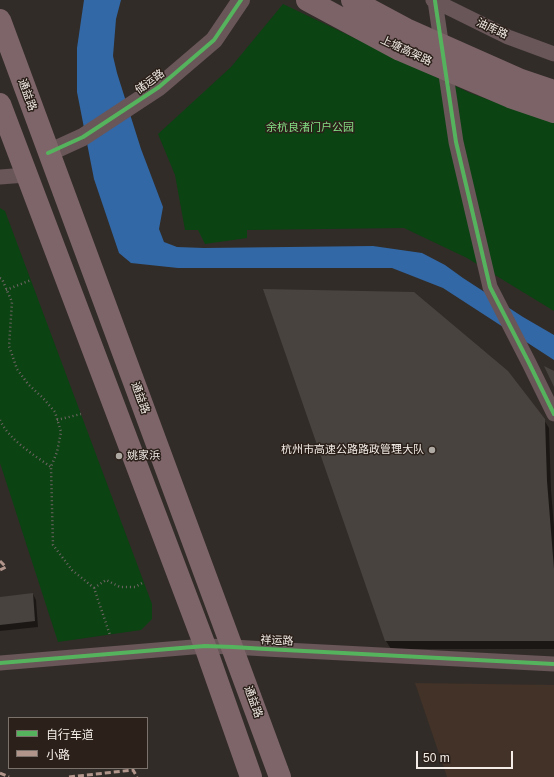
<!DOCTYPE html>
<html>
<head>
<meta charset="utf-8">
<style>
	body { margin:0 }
	#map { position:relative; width:554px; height:777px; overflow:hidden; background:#322c28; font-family:Helvetica,"Noto Sans SC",sans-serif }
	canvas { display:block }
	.legend { position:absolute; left:8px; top:717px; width:140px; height:52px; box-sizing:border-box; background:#2c211a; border:1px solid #7c726c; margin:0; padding:5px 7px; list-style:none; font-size:12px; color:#f3ece7 }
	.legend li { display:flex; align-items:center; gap:8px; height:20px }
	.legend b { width:20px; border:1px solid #7c726c }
	.scale { position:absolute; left:416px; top:751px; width:97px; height:18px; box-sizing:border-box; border:2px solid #f3ece7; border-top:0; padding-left:5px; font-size:12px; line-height:14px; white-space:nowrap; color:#f3ece7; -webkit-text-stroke:3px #2c211a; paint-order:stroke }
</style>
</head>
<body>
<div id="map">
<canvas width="554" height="777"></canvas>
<ul class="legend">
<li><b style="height:5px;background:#56b35d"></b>自行车道</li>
<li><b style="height:5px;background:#b2968c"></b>小路</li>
</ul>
<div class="scale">50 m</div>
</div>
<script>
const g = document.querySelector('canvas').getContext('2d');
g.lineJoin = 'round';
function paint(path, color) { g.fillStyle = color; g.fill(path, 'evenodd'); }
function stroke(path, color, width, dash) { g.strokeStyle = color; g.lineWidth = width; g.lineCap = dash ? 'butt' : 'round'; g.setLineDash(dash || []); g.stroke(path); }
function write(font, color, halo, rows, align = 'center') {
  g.font = font + ' Helvetica,"Noto Sans SC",sans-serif'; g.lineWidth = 3; g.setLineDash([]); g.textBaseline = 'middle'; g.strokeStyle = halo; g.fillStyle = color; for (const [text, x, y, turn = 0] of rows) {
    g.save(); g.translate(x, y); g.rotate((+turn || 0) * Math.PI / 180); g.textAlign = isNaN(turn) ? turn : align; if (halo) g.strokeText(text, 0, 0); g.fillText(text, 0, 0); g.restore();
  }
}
const built = new Path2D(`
	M415 683 554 685V777H447Z`);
const green = new Path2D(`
	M283 4 470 93 554 123V311L467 258 404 228 247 230V238L205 244 198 230H185L175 175 158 134 231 67Z
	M0 208 5 211 152 604V619L141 630 58 642 0 463Z`);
const water = new Path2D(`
	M84 0H121L116 19 113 56 117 73 141 149 163 207 159 229 164 242 177 247 204 248 373 246 422 253 445 265 463 278 523 317 554 335V360L443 288 392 268H178L131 263 119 253 94 179 77 92V48Z`);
const shadow = new Path2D(`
	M544 420 549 428 551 490 554 527V649H391L386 641Z
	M33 594 36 600 38 627 0 631V598Z`);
const building = new Path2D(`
	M263 289 414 292 508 371 545 419 547 481 554 569V641H385Z
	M544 366 554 371V387Z
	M33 593 35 621 0 625V597Z`);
const path = new Path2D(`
	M0 278 2 279 12 302 9 346 17 369 28 384 43 398 55 412 61 432 57 452 51 467 53 545 72 570 94 588 110 635
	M6 290 31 280
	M0 420C9 440 34 455 51 467
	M57 420 81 414
	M94 588 106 580 120 587H135L144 582`);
const minor = new Path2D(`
	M433 0 508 37 554 54
	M435 1 456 142 490 287 529 363 554 414
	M0 177 26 175
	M0 663 205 646 233 647 266 649 554 664`);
const tertiary = new Path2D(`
	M48 153 83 137 159 87 214 40 241 0`);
const primary = new Path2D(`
	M0 20C92 273 188 524 280 777
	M0 104 205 646 251 777`);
const trunk = new Path2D(`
	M307 0 400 50 510 97 554 112
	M352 0 406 29 521 80 554 91`);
const quiet = new Path2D(`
	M0 561 6 567 0 570
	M0 773 9 777
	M69 777 133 770 137 777`);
const cycleway = new Path2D(`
	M435 1 456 142 490 287 529 363 554 414
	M48 153 83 137 159 87 214 40 241 0
	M0 663 205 646 233 647 266 649 554 664`);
const markers = [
	[432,450,4,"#afa9a4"],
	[119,456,4,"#afa9a4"]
];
const streetNames = [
	["油库路",492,29,25],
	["上塘高架路",406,51,25],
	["储运路",150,82,-36],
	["通益路",27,95,70],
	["通益路",140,398,70],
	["祥运路",277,641,3],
	["通益路",253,702,70]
];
const parkNames = [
	["余杭良渚门户公园",310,128]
];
const poiNames = [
	["杭州市高速公路路政管理大队",424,450],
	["姚家浜",127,456,"left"]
];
paint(built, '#423228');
paint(green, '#0b4312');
paint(water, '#3268a6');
paint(shadow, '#0007');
paint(building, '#48433f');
stroke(path, '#716565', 2.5, [1, 3]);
stroke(minor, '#685659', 15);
stroke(tertiary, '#685659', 18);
stroke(primary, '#7e656a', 22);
stroke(trunk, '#7c6368', 22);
stroke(quiet, '#b2968c', 3, [6, 3]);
stroke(cycleway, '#56b35d', 4);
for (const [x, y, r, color] of markers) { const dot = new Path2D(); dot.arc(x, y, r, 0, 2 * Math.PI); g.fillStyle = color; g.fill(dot); stroke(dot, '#2c211a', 1.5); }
write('11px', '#f3ece7', '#2c211a', streetNames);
write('11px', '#83e085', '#2c211a', parkNames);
write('11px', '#f3ece7', '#2c211a', poiNames, 'right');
</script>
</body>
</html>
